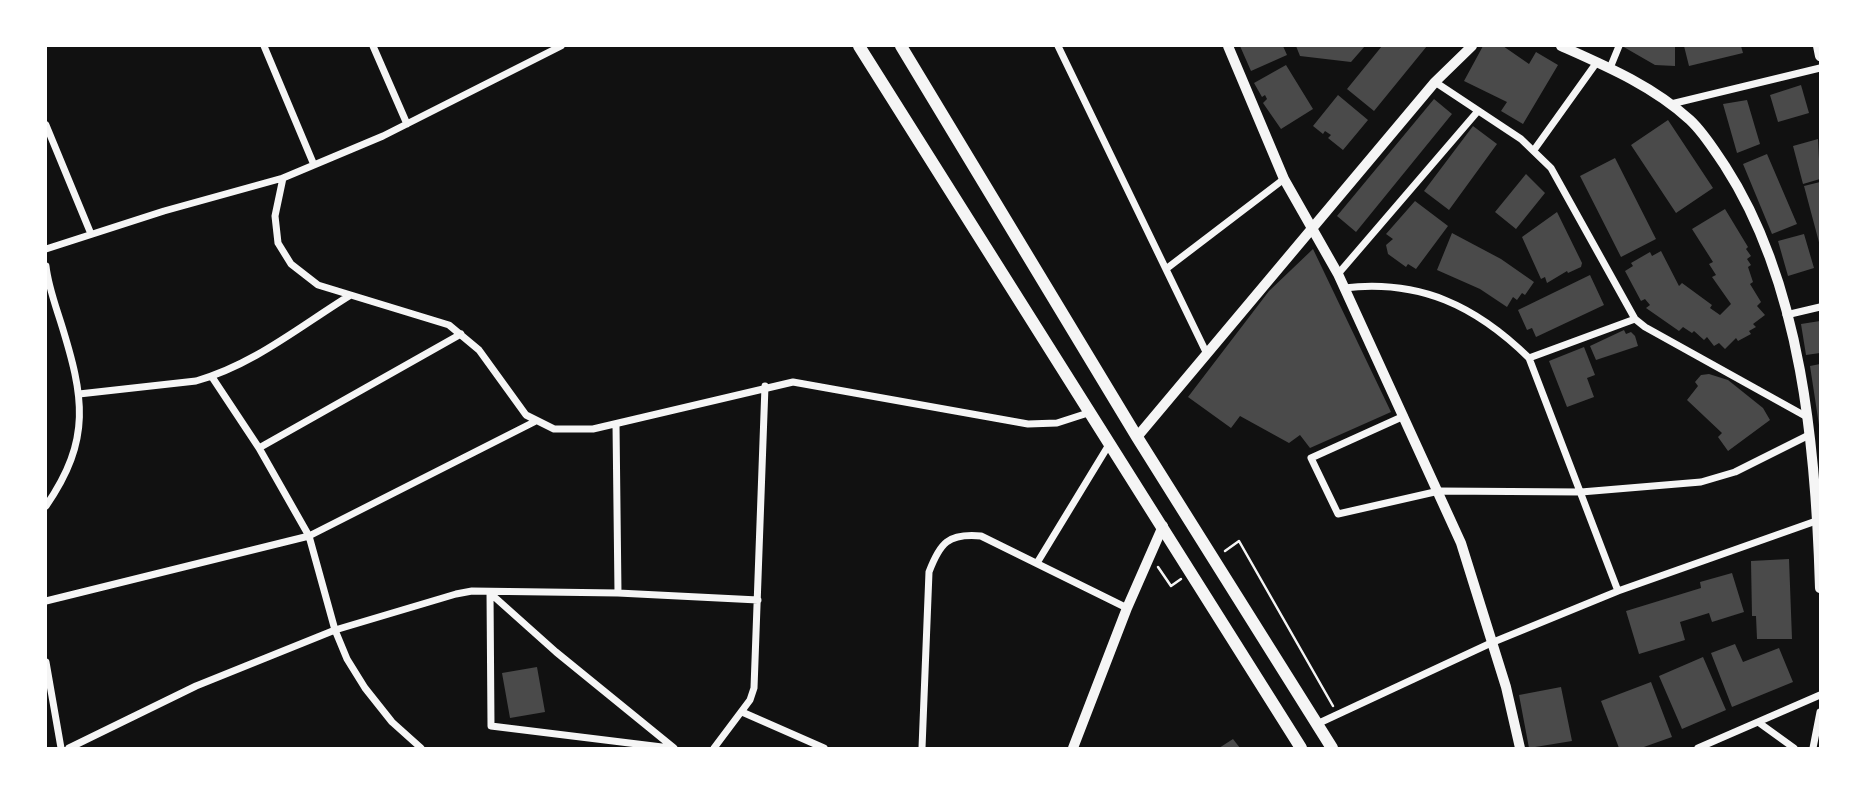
<!DOCTYPE html>
<html>
<head>
<meta charset="utf-8">
<style>
	body { margin:0 }
	#map { position:relative; width:1866px; height:794px; overflow:hidden; background:#111; font-family:"Exo 2",sans-serif }
	canvas { display:block }
	.frame { position:absolute; inset:0; border:47px solid #fff; pointer-events:none }
</style>
</head>
<body>
<div id="map">
<canvas width="1866" height="794"></canvas>
<div class="frame"></div>
</div>
<script>
const g = document.querySelector('canvas').getContext('2d');
g.lineJoin = 'round';
function paint(path, color) { g.fillStyle = color; g.fill(path, 'evenodd'); }
function stroke(path, color, width, dash) { g.strokeStyle = color; g.lineWidth = width; g.lineCap = dash ? 'butt' : 'round'; g.setLineDash(dash || []); g.stroke(path); }
const building = new Path2D(`
	M1240 46H1283L1287 55 1251 71Z
	M1296 46H1365L1351 62 1300 56Z
	M1382 46H1427L1374 111 1347 89Z
	M1483 46H1503L1529 64 1536 52 1558 65 1523 124 1501 111 1507 102 1464 81Z
	M1622 46H1675V66L1655 65Z
	M1684 46H1741L1743 53 1689 66Z
	M1286 65 1313 109 1281 129 1263 103 1267 99 1265 95 1262 97 1254 83Z
	M1801 85 1809 113 1778 122 1770 95Z
	M1338 95 1368 120 1343 150 1328 138 1331 135 1325 131 1323 134 1313 126Z
	M1434 99 1452 114 1356 232 1337 216Z
	M1747 100 1760 144 1737 153 1723 104Z
	M1668 120 1713 188 1676 213 1631 145Z
	M1473 126 1497 144 1449 210 1424 191Z
	M1818 139 1820 179 1803 184 1793 146Z
	M1767 154 1797 224 1772 234 1743 164Z
	M1615 158 1656 239 1621 257 1580 176Z
	M1526 174 1545 193 1516 229 1495 212Z
	M1820 182V246L1804 186Z
	M1415 201 1448 226 1416 269 1408 264 1406 267 1388 254 1386 245 1393 239 1386 234Z
	M1725 209 1748 247 1746 249 1751 256 1747 259 1751 265 1748 267 1753 282 1750 284 1761 302 1757 306 1765 315 1753 324 1756 327 1749 331 1751 334 1738 341 1736 338 1725 349 1719 343 1714 346 1707 337 1704 340 1694 331 1692 333 1683 327 1679 331 1646 308 1650 305 1645 299 1641 301 1625 271 1633 266 1631 263 1650 252 1652 256 1661 251 1679 286 1682 283 1712 305 1710 308 1720 315 1731 304 1712 277 1716 275 1709 264 1713 262 1692 229Z
	M1557 212 1582 263 1581 267 1568 273 1567 271 1547 283 1545 277 1541 279 1522 237Z
	M1452 233 1501 259 1534 282 1525 295 1522 293 1517 300 1513 297 1507 307 1480 289 1437 270Z
	M1804 234 1814 268 1788 276 1778 241Z
	M1313 249 1391 412 1310 448 1300 435 1289 443 1240 416 1231 428 1188 397 1269 291Z
	M1590 275 1604 305 1536 337 1532 328 1527 330 1518 310Z
	M1820 321V353L1806 355 1801 324Z
	M1624 330 1626 334 1631 332 1635 336 1638 346 1596 360 1590 346Z
	M1584 347 1595 375 1587 378 1594 397 1567 407 1549 361Z
	M1820 364V425H1819L1810 366Z
	M1709 374 1728 380 1763 408 1770 420 1728 451 1718 437 1722 433 1687 400 1698 386 1695 382 1701 375Z
	M1789 559 1792 639H1757L1756 616H1752L1751 561Z
	M1732 573 1744 612 1712 622 1709 613 1680 622 1685 640 1639 654 1626 611 1701 588 1700 582Z
	M1735 644 1743 662 1779 648 1793 682 1732 707 1711 653Z
	M1703 657 1726 710 1682 729 1659 676Z
	M537 667 545 712 510 718 502 673Z
	M1651 682 1672 737 1641 748H1619L1601 701Z
	M1561 687 1572 741 1529 748 1519 695Z
	M1233 739 1240 748H1219Z`);
const path = new Path2D(`
	M1225 551 1239 541 1333 706
	M1158 567 1171 586 1181 579`);
const minor = new Path2D(`
	M264 46 314 165
	M373 46 407 124
	M1058 46 1206 352
	M1610 68 1619 46
	M1435 82 1521 139 1551 168 1635 319 1645 327 1807 417
	M1671 104 1820 68
	M46 125 91 234
	M1534 150 1597 62
	M283 178 275 216 278 243 291 264 318 285 449 325 479 350 526 415 554 429H593L793 382 1028 424 1057 423 1091 412
	M46 249 164 211 283 178 383 136 561 46
	M46 266C48 285 55 304 61 323 84 397 92 439 46 506
	M1166 269 1284 179
	M1338 274 1478 111
	M1344 288C1420 279 1476 306 1529 358L1618 591
	M1786 315 1820 307
	M1529 358 1635 319
	M212 377 259 448 309 536 335 630 347 659 365 688 392 722 421 748
	M79 394 196 381C253 365 299 327 349 296
	M1404 416 1311 458 1338 514 1439 491 1581 492 1701 482 1735 472 1809 435
	M616 424 618 593
	M259 448 461 334
	M1037 563 1110 443
	M490 592 491 726 670 748
	M490 593 556 652 674 748
	M46 601 309 536 534 422
	M46 662 61 748
	M742 712 824 748
	M1758 722 1794 748
	M1317 724 1491 643 1618 591 1816 521
	M69 748 196 686 335 630 456 594 472 591 618 593 758 600
	M714 748 750 700 754 688 765 386
	M922 748 929 572C940 543 948 533 981 536L1127 608
	M1698 748 1820 695
	M1813 748 1820 712`);
const tertiary = new Path2D(`
	M1228 46 1284 179 1338 274 1461 543 1506 687 1520 748
	M1561 46C1606 66 1653 86 1690 120 1704 133 1714 150 1725 166 1802 285 1816 450 1820 588
	M1818 46 1820 56
	M1137 437 1435 82 1472 46
	M1073 748 1127 608 1163 526`);
const trunk = new Path2D(`
	M859 46 1301 748
	M901 46 1137 437 1332 748`);
paint(building, '#4a4a4a');
stroke(path, '#f5f5f5', 2.5);
stroke(minor, '#f5f5f5', 7);
stroke(tertiary, '#f5f5f5', 10);
stroke(trunk, '#f5f5f5', 12);
</script>
</body>
</html>
